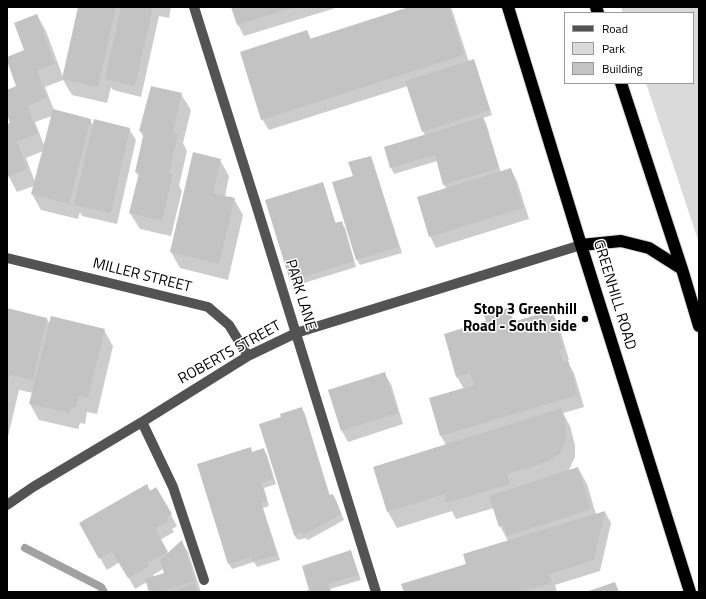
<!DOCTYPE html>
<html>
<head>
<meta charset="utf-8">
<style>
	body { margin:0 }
	#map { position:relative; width:706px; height:599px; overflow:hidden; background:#fff; font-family:"Titillium Web",sans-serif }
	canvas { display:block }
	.frame { position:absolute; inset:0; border:8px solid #000; pointer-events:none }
	.legend { position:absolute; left:564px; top:12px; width:130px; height:72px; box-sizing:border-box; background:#fff; border:1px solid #999; margin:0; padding:5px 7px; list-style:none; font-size:12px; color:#000 }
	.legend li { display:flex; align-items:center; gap:8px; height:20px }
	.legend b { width:20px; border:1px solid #999 }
</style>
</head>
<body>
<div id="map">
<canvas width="706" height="599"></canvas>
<div class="frame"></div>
<ul class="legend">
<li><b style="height:5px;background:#535353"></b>Road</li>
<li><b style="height:11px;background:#dadada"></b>Park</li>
<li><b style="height:11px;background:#c3c3c3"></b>Building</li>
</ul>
</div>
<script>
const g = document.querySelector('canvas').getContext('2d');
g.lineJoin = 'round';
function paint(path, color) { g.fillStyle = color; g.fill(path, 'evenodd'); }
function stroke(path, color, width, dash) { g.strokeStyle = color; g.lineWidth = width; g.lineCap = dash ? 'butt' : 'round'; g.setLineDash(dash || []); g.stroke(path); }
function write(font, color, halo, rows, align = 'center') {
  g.font = font + ' "Titillium Web",sans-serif'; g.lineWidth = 3; g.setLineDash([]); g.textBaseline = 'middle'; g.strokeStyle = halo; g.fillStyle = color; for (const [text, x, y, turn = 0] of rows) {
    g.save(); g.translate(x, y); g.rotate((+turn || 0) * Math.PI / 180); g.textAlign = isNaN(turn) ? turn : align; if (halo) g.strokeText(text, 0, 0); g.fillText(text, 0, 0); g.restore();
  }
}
const green = new Path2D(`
	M621 7H699V243L646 83H693V13H623Z`);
const shadow = new Path2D(`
	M79 7H171L169 18 159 16 141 97 113 90 111 87 107 103 72 95 63 80 45 87 54 110 90 120 93 125 129 129 136 140 117 224 82 216 80 212 78 219 41 210 32 194 34 186 17 192 7 173V125L12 124 7 112V91L18 87 7 58 25 51 37 15 46 31 63 77ZM52 116 44 145 35 122ZM43 151 35 182 26 158Z
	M232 7H339L244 36 238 25Z
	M412 7H451L469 62 473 60 476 66 492 115 483 118 486 123 501 173 511 170 517 181 529 219 436 248 430 236 447 189 444 185 437 161 394 174 391 168 385 147 425 135 423 131 408 86 269 130 262 119 307 31 311 39Z
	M181 94 191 110 183 143 187 151 179 186 182 191 171 236 140 229 130 213 139 177 136 172 144 138 140 131Z
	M194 154 220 160 229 176 225 197 234 199 243 215 228 280 180 268 171 252Z
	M370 157 373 162 402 253 360 265 357 260 333 183 354 176Z
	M322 183 325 189 336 224 341 223 345 228 356 267 294 286 291 280Z
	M7 309 47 319 50 324 104 330 113 346 97 414 87 412 85 424 80 423 78 429 39 420 30 404 33 393 19 390 7 441Z
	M508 309 515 322 551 311 558 323 569 360 567 361 574 373 584 407 563 413 570 426 575 445V457L568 472 578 468 587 484 596 514 605 512 611 523 600 571 555 585 557 592H405L467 565 508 541 500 526 494 508 456 519 452 511 397 528 388 512 374 467 446 445 441 436 430 399 464 389 457 377 445 334 487 322Z
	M384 373 391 384 403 424 348 442 342 431Z
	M302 409 305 414 330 496 332 495 336 500 344 520 308 540 306 538 298 540 294 535 282 418Z
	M250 449 253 453 263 449 267 455 276 484 264 488 269 506 263 508 280 560 257 567 254 562 232 569 229 564 198 465Z
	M156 488 177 526 172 529 174 532 160 540 168 554 181 541 188 552 201 592H150L147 582 135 589 120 562 107 570 80 524ZM163 569 165 574 154 577 153 575Z
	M350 551 353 557 361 580 330 589 332 592H303L310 590Z`);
const stream = new Path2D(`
	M25 548 101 587 104 592`);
const building = new Path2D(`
	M78 7H116L98 87 62 79Z
	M121 7H153L135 86 105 79Z
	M231 7H295L237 25Z
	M409 7H449L464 55 261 120 240 52 307 30 310 39Z
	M37 14 55 64 37 71 47 98 27 106 38 134 17 141 27 169 7 177V124L10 123 7 114V90L16 86 7 61V57L24 50 14 23Z
	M474 59 490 110 422 132 405 81Z
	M151 86 182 93 173 132 178 134 169 173 173 174 162 221 129 213 139 173 135 172 144 132 139 131Z
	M53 109 91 119 69 204 31 194Z
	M483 117 499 168 443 185 435 155 390 168 384 147Z
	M94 119 130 128 111 213 74 205Z
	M193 152 221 159 213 193 235 198 219 264 170 252Z
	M371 156 399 247 356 260 332 182 353 176 348 162Z
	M511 168 523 208 429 237 417 197Z
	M323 182 335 223 342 221 354 261 290 281 265 200Z
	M7 308 47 318 33 380 10 375 7 383Z
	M508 308 513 322 552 310 563 349 560 350 563 362 568 360 578 395 440 436 429 398 474 385 470 373 456 377 444 334 486 321 484 315Z
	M51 316 105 329 88 398 78 396 76 408 71 407 69 413 29 404Z
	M385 372 398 413 341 431 328 390Z
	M302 407 329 495 333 494 341 514 304 535 302 533 294 535 259 424 281 417 280 414Z
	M562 408 566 428V441L560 454 547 462 507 474 510 484 446 503 445 494 387 512 373 467Z
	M251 447 252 452 264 448 273 479 261 483 267 501 261 503 277 555 253 562 251 557 228 564 197 464Z
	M578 467 591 509 507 536 503 525 499 527 489 496Z
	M147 484 150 491 156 487 172 514 167 517 168 521 155 528 168 552 148 563 149 566 128 578 112 552 99 559 79 523Z
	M605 511 594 560 549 574 552 583 521 592H404L401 584 466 564 463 554Z
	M182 540 195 581 162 592H149L145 579 164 573 160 560Z
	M351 550 358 575 328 584 331 592H302L309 590 302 566Z
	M615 582 619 592H586Z
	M195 583 198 592H168Z`);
const minor = new Path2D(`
	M194 7 255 201 376 592
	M7 258 208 307 229 325 248 356
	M142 422 173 487 204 580
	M7 505 33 487 142 422 248 356 296 333 581 245`);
const highway = new Path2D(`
	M508 7 581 245 690 592
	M596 7 598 13
	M621 83 682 269 699 326
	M581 245 621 241 649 248 682 269`);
const markers = [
	[585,319,4,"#000"]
];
const streetNames = [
	["MILLER STREET",142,276,14],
	["PARK LANE",300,295,73],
	["GREENHILL ROAD",614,295,73],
	["ROBERTS STREET",230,353,-29]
];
const poiNames = [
	["Stop 3 Greenhill",577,310],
	["Road - South side",577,327]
];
paint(green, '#dadada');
paint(shadow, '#0003');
stroke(stream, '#a1a1a1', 8);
paint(building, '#c3c3c3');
stroke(highway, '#dbdbdb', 14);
stroke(minor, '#535353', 10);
stroke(highway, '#000', 12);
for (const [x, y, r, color] of markers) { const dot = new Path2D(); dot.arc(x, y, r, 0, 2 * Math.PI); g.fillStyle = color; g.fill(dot); stroke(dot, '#fff', 1.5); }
write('15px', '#000', '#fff', streetNames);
write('bold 15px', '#000', '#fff', poiNames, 'right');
</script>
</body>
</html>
